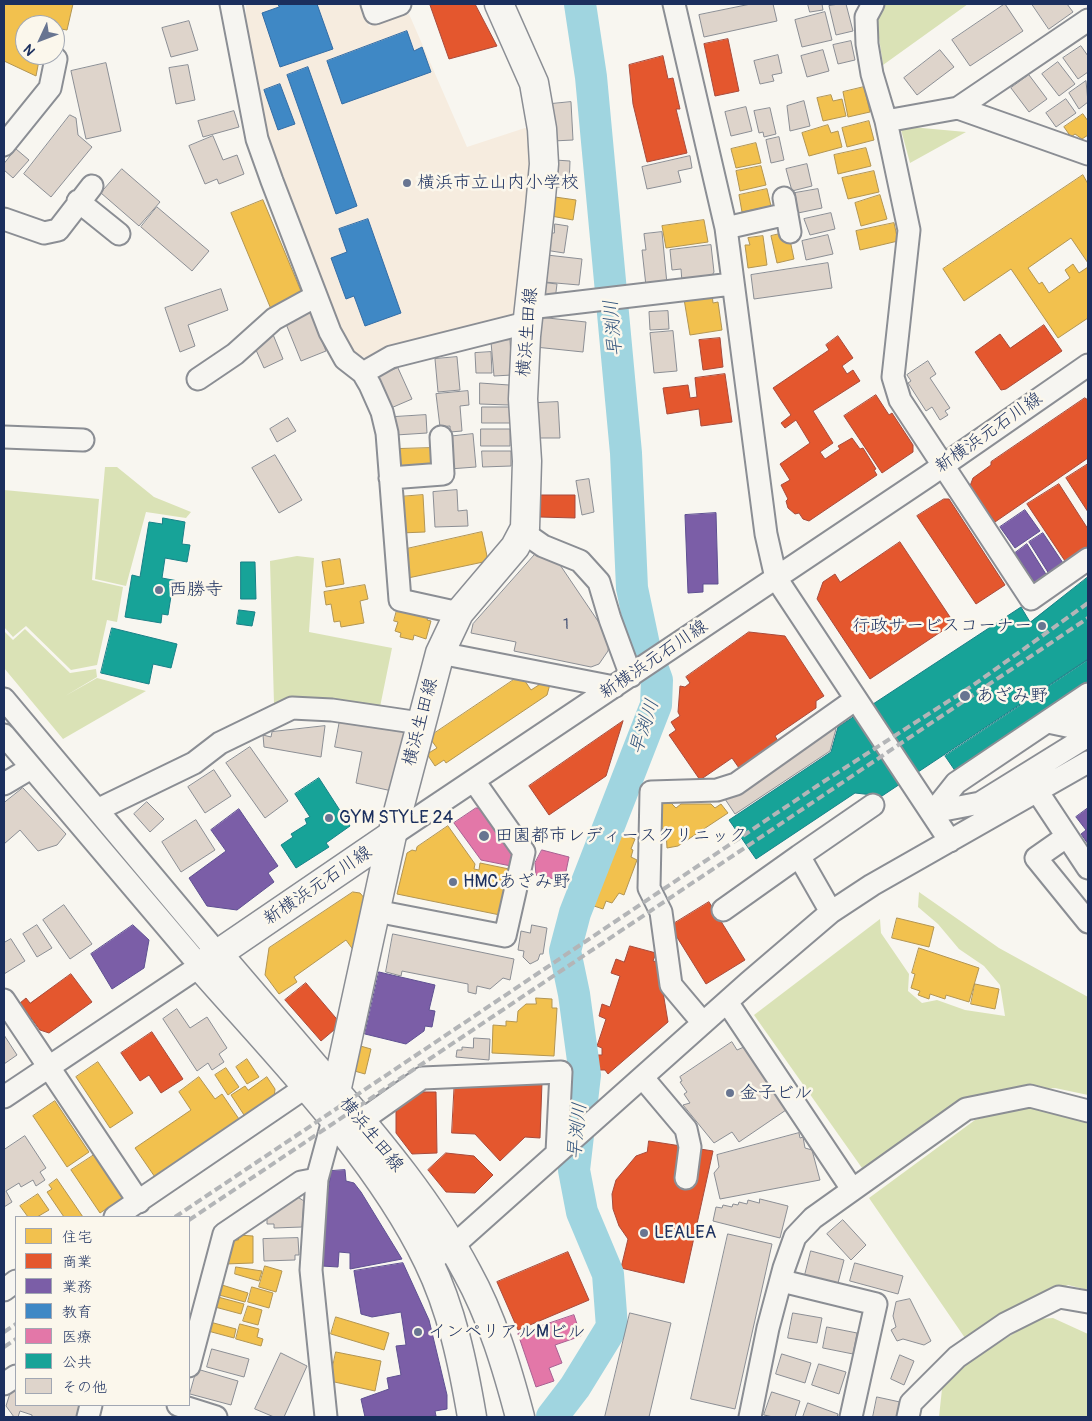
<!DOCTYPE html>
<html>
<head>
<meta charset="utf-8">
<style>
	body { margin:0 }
	#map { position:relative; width:1092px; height:1421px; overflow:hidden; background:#f8f6f0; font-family:Pangolin,"Klee One",sans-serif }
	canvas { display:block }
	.frame { position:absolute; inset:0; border:5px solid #1b2f5e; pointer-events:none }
	.legend { position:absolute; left:15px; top:1216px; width:175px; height:190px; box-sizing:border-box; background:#fbf7ec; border:1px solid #a1a7b3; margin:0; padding:6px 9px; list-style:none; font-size:15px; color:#1b2f5e }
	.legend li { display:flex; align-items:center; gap:10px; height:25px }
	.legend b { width:25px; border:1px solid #a1a7b3 }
	.north { position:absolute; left:15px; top:15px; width:50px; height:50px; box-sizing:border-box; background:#fbf7ec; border:1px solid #a1a7b3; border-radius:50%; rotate:227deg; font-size:14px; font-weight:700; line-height:20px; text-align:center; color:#1b2f5e }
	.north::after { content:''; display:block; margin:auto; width:18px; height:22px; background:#687591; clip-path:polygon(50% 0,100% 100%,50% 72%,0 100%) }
</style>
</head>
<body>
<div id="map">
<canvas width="1092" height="1421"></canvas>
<div class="frame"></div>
<ul class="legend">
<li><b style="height:14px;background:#f2c14e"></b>住宅</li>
<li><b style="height:14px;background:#e4572e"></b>商業</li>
<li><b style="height:14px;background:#7b5ea7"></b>業務</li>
<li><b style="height:14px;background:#3f88c5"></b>教育</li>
<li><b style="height:14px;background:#e377a8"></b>医療</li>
<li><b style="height:14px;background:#17a398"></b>公共</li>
<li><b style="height:14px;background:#ded4cb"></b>その他</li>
</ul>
<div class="north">N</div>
</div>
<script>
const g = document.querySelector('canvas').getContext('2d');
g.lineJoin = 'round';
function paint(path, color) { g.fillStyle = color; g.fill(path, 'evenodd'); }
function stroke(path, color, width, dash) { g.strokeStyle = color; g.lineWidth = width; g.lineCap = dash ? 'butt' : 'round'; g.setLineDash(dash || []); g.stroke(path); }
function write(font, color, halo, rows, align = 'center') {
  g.font = font + ' Pangolin,"Klee One",sans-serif'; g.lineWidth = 5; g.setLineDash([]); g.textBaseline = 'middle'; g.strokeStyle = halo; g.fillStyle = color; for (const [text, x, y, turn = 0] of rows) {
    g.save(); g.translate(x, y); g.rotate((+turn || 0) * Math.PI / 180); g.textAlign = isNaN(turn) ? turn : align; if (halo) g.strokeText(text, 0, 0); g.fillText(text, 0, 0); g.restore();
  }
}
const built = new Path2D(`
	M246 4H363L369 26 409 14 467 147 531 126 532 166 515 319 383 350 367 358 355 354 320 285 268 141 246 21Z`);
const green = new Path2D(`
	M874 4H968L883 65Z
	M900 126 966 132 910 163Z
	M105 467H117L154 497 191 512 186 518 146 512 126 586 95 579Z
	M4 490 99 499 92 580 123 587 117 622 107 620 97 665 71 670 26 626 13 637 4 627Z
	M297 556 314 558 309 632 392 648 380 707 283 700 274 704 270 561Z
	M25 629 70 673 96 669 97 677 65 696 97 678 146 691 63 739 4 668V631L13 640Z
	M919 892 999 948 1088 997V1095L1055 1088 971 1097 862 1168 754 1015 880 919 881 933 909 974 908 991 922 1003 937 1000 965 1010 1005 1016 1000 985 984 966 959 949 938 924 918 907Z
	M1028 1106 1088 1121V1290L1068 1285 1000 1315 965 1338 869 1198 975 1120Z
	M1053 1318 1088 1334V1417H939L942 1389 949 1374 1037 1319Z`);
const homes = new Path2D(`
	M4 4H73L67 30 55 28V25H25V55H40L36 76 4 61Z
	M864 87 870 112 848 117 843 92Z
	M831 95 833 101 842 99 846 116 823 121 817 98Z
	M1083 114 1088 121V135L1082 139 1075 134 1071 137 1064 127Z
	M869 121 874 140 847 147 842 128Z
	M828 125 831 133 838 131 842 147 809 156 802 133Z
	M756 143 761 163 736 168 731 149Z
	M866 148 871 166 838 174 834 155Z
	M761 166 766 185 740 191 736 171Z
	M874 171 879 192 848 199 842 178Z
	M1083 175 1088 184V263L1071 238 1028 268 1039 284 1042 282 1049 293 1070 278 1065 270 1073 264 1079 273 1088 267V318L1058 338 1011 269 964 301 943 269Z
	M767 189 771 206 742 212 739 195Z
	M880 195 887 219 861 226 855 203Z
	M555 197 576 200 573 220 551 216Z
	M263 200 303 296 271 309 231 213Z
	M704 220 708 242 666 248 662 226Z
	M894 223 898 241 860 250 856 231Z
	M784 233 790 240 794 259 777 263 771 236Z
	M763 236 767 265 748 268 745 245H750L748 238Z
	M712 294 713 303 718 302 722 330 690 335 684 299Z
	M431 448 433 469 398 471 397 449Z
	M423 495 425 532 400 533 398 497Z
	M482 532 488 561 408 578 402 550Z
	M340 559 344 584 326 587 322 562Z
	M365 585 368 599 360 601 364 623 341 627 340 621 334 622 331 604 326 605 324 592Z
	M397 610 429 615 427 620 431 621 426 639 414 635 413 640 400 637 401 633 395 631 398 622 394 621Z
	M521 675 531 690 545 681 550 684 547 695 446 763 444 760 435 766 427 754 437 748 429 737Z
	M664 803H671L676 808 681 804H711L715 808 721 804 728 813 678 846 667 848 666 832 658 824 657 808Z
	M448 826 475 864 474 869 479 870 480 863 509 869 500 915 397 894 407 853 412 850 416 851 417 847Z
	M622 834 635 839 631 849 633 850 631 857 637 860 624 895 619 893 612 903 606 901 603 909 594 906Z
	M353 892 360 893 366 900 361 932 355 937 361 946 354 951 346 940 294 977 297 982 279 994 265 975 269 948Z
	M897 918 934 927 929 947 892 938Z
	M919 948 979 968 969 1002 946 995 945 999 930 994 929 999 918 995 920 991 911 988 915 974 912 973Z
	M975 984 999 989 995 1009 971 1004Z
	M536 998 552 999V1008H557L554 1056 492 1053 493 1025 506 1026V1021L517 1022 518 1011 526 1004H536Z
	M357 1045 371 1049 365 1074 351 1070Z
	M247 1059 259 1077 247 1084 236 1067Z
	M98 1062 133 1113 110 1128 76 1077Z
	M226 1068 239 1087 228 1095 215 1075Z
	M199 1077 215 1099 222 1094 241 1122 157 1180 135 1148 191 1110 179 1092Z
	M267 1077 275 1089 274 1099 246 1118 231 1095 245 1086 248 1090Z
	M55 1101 89 1152 67 1167 33 1116Z
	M94 1155 123 1198 100 1213 71 1170Z
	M57 1179 83 1217H64L47 1192 52 1189 49 1185Z
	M38 1194 49 1210 37 1217H28L20 1206Z
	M238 1235 253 1236V1263L225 1264 229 1240H238Z
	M265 1266 282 1271 276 1292 259 1287Z
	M236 1267 262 1271 259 1281 235 1274Z
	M222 1285 248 1293 245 1302 219 1295Z
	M252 1287 273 1293 269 1308 248 1302Z
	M218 1297 244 1304 241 1314 215 1307Z
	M248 1306 262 1310 258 1325 243 1321Z
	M336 1317 389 1333 384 1350 331 1334Z
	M210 1322 236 1329 234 1338 208 1331Z
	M240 1324 259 1329 257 1337 263 1339 261 1346 236 1339Z
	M336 1352 381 1361 375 1391 330 1381Z`);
const shops = new Path2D(`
	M475 4 497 46 449 59 430 5Z
	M728 39 739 91 715 96 704 44Z
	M663 56 668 79 673 78 680 109H676L687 153 647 162 633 104 629 65Z
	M1044 325 1062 351 1006 389 1001 390 975 352 1000 334 1010 348Z
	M838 336 853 358 842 366 847 374 853 370 860 381 813 411 833 443 820 452 825 459 840 449 838 446 852 438 860 449 863 448 876 469 874 470 877 475 809 521 803 519 799 513 795 514 788 508 786 501 788 499 781 485 790 480 780 464 810 443 796 420 785 428 781 423 791 415 773 388 829 350 826 345Z
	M720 338 723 367 703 370 699 340Z
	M725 374 732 422 701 426 699 409 667 414 663 388 688 385 690 398 697 397 695 378Z
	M876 395 889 415 892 413 913 445V452L882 473 844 416Z
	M1085 398 1088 400V458L995 522 970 486 973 478 991 465V462Z
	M1088 464V512L1066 478Z
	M1059 484 1088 529V546L1065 561 1027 504Z
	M540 495H575V518L540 517Z
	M944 499H949L1005 585 976 604 917 516Z
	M900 542 954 623 870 679 817 599 823 582 835 574 840 582Z
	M749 632 785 636 824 696 816 701V708L775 736 778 741 739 768 732 758 700 780 669 735 676 730 671 722 680 716 678 712 680 686 685 687 690 683 686 677Z
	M623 721 606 776 549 815 529 786Z
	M709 902 745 960 706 984 670 926Z
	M630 946 656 953 653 961 658 962 668 1022 608 1074 605 1070H599L597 1055H602V1048L597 1046 606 1019 599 1016 602 1004 610 1007 620 976 611 973 616 959 624 962Z
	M71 974 92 1002 49 1033 40 1030 20 1003 26 998 30 1003Z
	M306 983 341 1024 321 1041 285 1000Z
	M152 1032 183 1079 161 1093 149 1075 140 1081 121 1053Z
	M455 1077 542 1082 540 1138 525 1137 500 1161 475 1134 452 1133Z
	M415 1092H436L437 1153 412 1154 396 1133V1105H403V1101Z
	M649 1141 713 1151 684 1283 621 1268 628 1239 619 1226 613 1209 612 1194 616 1180 636 1156 647 1152Z
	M446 1153 474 1156 493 1175 475 1193 446 1192 428 1170Z
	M568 1252 589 1300 518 1330 497 1282Z`);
const offices = new Path2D(`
	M1025 510 1040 531 1015 548 1000 527Z
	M716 513 718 584H703V592L688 593 685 515Z
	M1043 533 1065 566 1051 577 1029 542Z
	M1027 544 1049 579 1040 585 1035 583 1015 553Z
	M1088 808V844L1081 834 1086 830 1076 817Z
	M239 809 278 866 268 873 274 882 237 910 207 906 189 878 226 851 211 830Z
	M133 925 149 940 144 968 112 989 91 954Z
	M379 972 435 985 429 1010 435 1011 432 1027 425 1026 424 1031 406 1044 365 1034Z
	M345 1170 346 1181 354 1183 361 1192 402 1259 350 1269V1253L339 1252 338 1267 322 1266 323 1229 331 1171Z
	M403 1263 429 1320 447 1395V1409L435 1411 436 1416 428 1417H365L361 1399 389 1389 387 1378 401 1375 396 1346 406 1345 401 1312 372 1317 361 1314 354 1271Z`);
const schools = new Path2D(`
	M278 4H317L333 49 280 67 262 13 279 7Z
	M407 31 414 51 422 47 431 72 342 104 327 61Z
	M308 67 357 206 336 214 287 75Z
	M280 84 295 124 278 130 264 90Z
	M368 219 401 313 365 326 354 296 346 299 331 258 347 252 339 229Z`);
const health = new Path2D(`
	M476 808H481L514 850 511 866 481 860 454 823Z
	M542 850 569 857 564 881 536 875 535 863Z
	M574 1315 581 1336 555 1345 562 1363 549 1368 554 1381 536 1387 518 1334Z`);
const public = new Path2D(`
	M163 518 185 522 182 544 190 545 187 562 165 558 162 578 178 581 177 591 172 590 168 615 162 614 161 623 125 617 132 575 140 577 149 522 162 524Z
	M241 562H255L256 599H241Z
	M1088 577V659L882 796 855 793 756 859 729 820 831 752 838 727 1021 607 1030 622Z
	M239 610 255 612 252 626 237 624Z
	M112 628 177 644 171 668 153 664 149 684 101 673Z
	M1088 660V688L958 775 945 756Z
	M319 778 350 826 326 843 329 847 296 868 281 845 293 837 291 834 307 824 305 819 310 817 295 794Z`);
const river = new Path2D(`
	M552 1417 575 1387 612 1327 608 1274 582 1212 574 1170 585 1075 574 994 565 951 575 913 656 705 657 680 644 645 632 588 626 453 591 77 580 4`);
const building = new Path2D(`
	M751 4H773L777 21 704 37 699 15Z
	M808 4H822L823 10 810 12Z
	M839 4H846L853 31 836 35 829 6Z
	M1005 4 1023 31 970 66 952 40Z
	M1032 4H1067L1073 12 1049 29Z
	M825 12 832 40 802 47 795 20Z
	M189 21 198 50 171 57 162 28Z
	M851 41 855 60 838 64 833 45Z
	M1081 46 1088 56V72L1078 79 1063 58Z
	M823 50 829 71 807 77 801 56Z
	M940 50 954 67 917 95 904 78Z
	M778 55 782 73 772 75 774 81 760 84 754 61Z
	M1058 62 1075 84 1059 96 1042 74Z
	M106 63 121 131 86 139 71 71Z
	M188 65 195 100 176 104 169 68Z
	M1029 75 1047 99 1029 112 1011 88Z
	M1086 81 1088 102 1079 109 1069 93Z
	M1066 99 1076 113 1056 127 1046 113Z
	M804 101 810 126 790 131 787 106Z
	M571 102 573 140 553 141 551 104Z
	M746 107 752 131 731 136 725 112Z
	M770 108 776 134 764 137 763 132 759 133 754 111Z
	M234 111 239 127 203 137 198 121Z
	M70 115 76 118 78 135 92 147 51 197 24 174Z
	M213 136 223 160 237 155 244 174 219 184 217 179 205 184 189 146Z
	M779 137 784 160 771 163 766 140Z
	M16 149 29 160 13 178 4 170V164Z
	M690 156 692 168 678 171 681 182 647 189 642 167Z
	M555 160 570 161 569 187H554Z
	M807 164 812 186 792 191 786 169Z
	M122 169 160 202 139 226 101 193Z
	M818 189 822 208 798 213 795 193Z
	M157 207 209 251 192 271 141 227Z
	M831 213 835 229 810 235 804 219Z
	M555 224 568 226 564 253 545 250 548 233H554Z
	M662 232 667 284 646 286 642 250H646L644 234Z
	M828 235 833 254 806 260 802 241Z
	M711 245 714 272 710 279 682 282 681 269 672 270 670 250Z
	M547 255 582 259 579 285 544 282Z
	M828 263 832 288 754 299 751 275Z
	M540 282 557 284 555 300 538 299Z
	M221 289 228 310 188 325 195 346 180 352 165 308Z
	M309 309 326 351 301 361 284 319Z
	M668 311 669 329 650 330 649 312Z
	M538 317 586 322 583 352 535 347Z
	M673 331 677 371 654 373 650 333Z
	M272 332 283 359 264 368 252 341Z
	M510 340 512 375 494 376 491 342Z
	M491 352 492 373H476L475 353Z
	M457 357 460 390 438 392 435 359Z
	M928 361 936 374 930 378 950 408 945 411 948 415 940 420 932 407 926 411 908 383 911 381 907 375Z
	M398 368 412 399 391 408 378 376Z
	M480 383 509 385V405L480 404Z
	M468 391 469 405 460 406 462 431 450 432V426L440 427 436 394Z
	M558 402 560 438H539L537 403Z
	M482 407H510V423H482Z
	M426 415 427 433 396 435 394 417Z
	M288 418 296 431 277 442 270 429Z
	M481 429H510V446H481Z
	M473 434 476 467 449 469 446 437Z
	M482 451H511V466L483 467Z
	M275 455 302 500 279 513 252 468Z
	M589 479 594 512 582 515 576 481Z
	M457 490 458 511 467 510 468 526 435 527 433 492Z
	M539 550 556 559 604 630 609 644 608 651 599 664 591 667 514 651 516 642 471 633 473 624Z
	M340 720 404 732 392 791 356 783 362 752 335 747Z
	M325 726 321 757 264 747 263 735 271 737 272 732Z
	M834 726 836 729 830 751 735 814 725 799Z
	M250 747 288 801 265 818 226 763Z
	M214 770 231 796 205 813 188 787Z
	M23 788 66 834 57 845 38 851 20 830 4 844V803Z
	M147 802 164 819 150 832 134 814Z
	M196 820 215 850 181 872 162 842Z
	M64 905 92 944 70 959 43 920Z
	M37 925 52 948 37 957 23 934Z
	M532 925 547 928 543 954H540L538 960 530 964 523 957 524 951 518 950 521 931 530 933Z
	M393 934 514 959 510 980 503 978 490 989 477 986 476 994 468 992V984L402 971 401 976 386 972Z
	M11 939 25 961 4 974V943Z
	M177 1009 190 1028 207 1017 227 1048 219 1054 224 1062 212 1070 208 1063 197 1071 163 1019Z
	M4 1035 17 1055 4 1064Z
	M474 1038 490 1039 489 1060 456 1057 457 1050H462V1047L473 1048Z
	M732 1042 737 1050 744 1047 786 1110 739 1142 732 1132 714 1143 683 1105 690 1103 684 1094 687 1092 680 1082 682 1081 680 1077Z
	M799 1133 800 1138 803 1137 805 1148 812 1150 820 1180 720 1199 714 1173 719 1167 717 1155Z
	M25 1136 46 1168 40 1172 45 1180 36 1186 33 1180 21 1187 19 1183 6 1191 12 1202 4 1207V1150Z
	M296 1196 304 1201 302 1227 274 1228V1224H267V1217Z
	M760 1199 788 1206 780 1238 713 1221 716 1207 722 1208 723 1205 732 1207 733 1204 738 1205 739 1202 747 1204 748 1200 759 1203Z
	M843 1220 866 1245 851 1260 827 1234Z
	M728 1234 772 1244 735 1409 691 1399Z
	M298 1238 299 1255H295V1260L264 1261 263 1239Z
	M811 1251 844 1260 838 1283 805 1275Z
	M855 1263 903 1276 898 1294 850 1281Z
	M910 1299 931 1341 924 1345 903 1339 897 1341 891 1330 896 1327 893 1316 896 1302Z
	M630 1313 671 1323 649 1417H605Z
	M793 1313 822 1318 817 1343 788 1338Z
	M827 1327 857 1333 853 1354 823 1348Z
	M212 1349 249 1359 244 1377 207 1367Z
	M281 1353 307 1366 284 1417H274L255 1409Z
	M782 1354 811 1363 805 1383 776 1374Z
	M900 1355 914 1361 904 1385 891 1379Z
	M819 1364 846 1372 839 1394 812 1385Z
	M197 1369 238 1381 231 1405 190 1394Z
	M16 1386V1405H82L78 1417H32V1415L20 1411 18 1417H14L6 1406 11 1390Z
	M772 1392 800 1401 795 1417H773L764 1415Z
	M877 1397 900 1402 897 1417H873Z
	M808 1403 838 1414 837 1417H803Z`);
const minor = new Path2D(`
	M231 4 257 139 272 181 330 332 345 359 363 373 370 385 382 412 387 433 400 600 459 613
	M372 4 375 13 400 4
	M674 4 726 228 766 534 776 578 950 841
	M873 4 866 17 867 44 872 74 886 121 909 230 893 377 900 400 1031 599 1088 559
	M958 108 1088 20
	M886 121 958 108 1088 154
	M4 145 50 88 56 59
	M784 198 790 232
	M78 201 119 234
	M4 219 44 233 58 230 92 186
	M726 228 787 214
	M529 308 732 284
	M363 373 391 357 526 323
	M198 379 235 354 274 319 316 296
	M4 437 83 440
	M390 478 443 474 441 437
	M523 532 543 546 580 561 599 582 610 619 631 676
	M440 653 614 687
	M4 699 218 954
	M1048 722 1067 726 1088 714
	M4 735 200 966 4 1097
	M4 784 31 768
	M1037 791 1088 868
	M97 810 194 763 220 743 292 708 332 710 420 723
	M933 812 956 783 1088 694
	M933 812 980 803 1088 736
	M392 835 928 476 1088 365
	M1066 837 1036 858 1088 922
	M723 910 799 856
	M376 911 505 936 524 852 474 781
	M831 912 799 856 873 805
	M4 1000 139 1202
	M727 1002 852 1189
	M703 1023 671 985 661 912 649 888 651 792 717 790 736 784 856 699
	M643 1078 686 1129 690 1147 686 1178
	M361 1121 422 1078 561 1072 557 1152
	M115 1217 306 1087
	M439 1255 453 1246 749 982 831 912 872 885 1088 762
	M782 1281 876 1304 851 1417
	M4 1290 16 1281
	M189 1366 224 1234 301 1182 317 1179
	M4 1384 16 1376
	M178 1405 216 1417
	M88 1417 91 1405
	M326 1417 311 1270 317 1179 333 1120
	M750 1417 768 1328 784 1268 795 1237 813 1218 966 1109 1030 1096 1088 1111
	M908 1417 911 1403 957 1357 1005 1324 1059 1297 1088 1302`);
const major = new Path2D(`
	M392 835 200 966C278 1055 377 1155 428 1261 452 1310 463 1364 472 1417
	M218 954C256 998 293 1042 331 1086 381 1144 431 1204 467 1272 492 1317 507 1368 520 1417
	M336 1092 392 835 440 653 459 613 515 547 525 528 527 461 523 399 526 336 540 208 544 164 542 129 534 83 499 4`);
const rail = new Path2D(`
	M175 1217 823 782 972 686 1088 603
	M189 1220 1088 618
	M4 1332 16 1324
	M4 1347 16 1339`);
const markers = [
	[407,183,5,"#687591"],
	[159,590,5,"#687591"],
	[1042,626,5,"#687591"],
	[965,696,6,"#687591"],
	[329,818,5,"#687591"],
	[484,836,6,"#687591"],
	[453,882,5,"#687591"],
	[730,1093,5,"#687591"],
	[644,1233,5,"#687591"],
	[418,1332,5,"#687591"]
];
const numberNames = [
	["1",566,625]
];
const poiNames = [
	["横浜市立山内小学校",417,183],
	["西勝寺",169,590],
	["行政サービスコーナー",1032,626,"right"],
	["あざみ野",976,696],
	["GYM STYLE 24",339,818],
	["田園都市レディースクリニック",495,836],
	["HMCあざみ野",463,882],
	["金子ビル",740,1093],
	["LEALEA",654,1233],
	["インペリアルMビル",428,1332]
];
const streetNames = [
	["横浜生田線",528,332,-85],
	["新横浜元石川線",989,433,-35],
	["新横浜元石川線",654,660,-34],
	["横浜生田線",421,722,-75],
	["新横浜元石川線",318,886,-34],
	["横浜生田線",371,1135,51]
];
const waterNames = [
	["早渕川",614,328,-95],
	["早渕川",645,727,-72],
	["早渕川",578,1131,-84]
];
paint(built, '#f6ecdf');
paint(green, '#dae2b6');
paint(homes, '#f2c14e');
stroke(homes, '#b29553', 1);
paint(shops, '#e4572e');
stroke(shops, '#a84b3c', 1);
paint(offices, '#7b5ea7');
stroke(offices, '#5e5091', 1);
paint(schools, '#3f88c5');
stroke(schools, '#346da6', 1);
paint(health, '#e377a8');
stroke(health, '#a76192', 1);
paint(public, '#17a398');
stroke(public, '#188087', 1);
stroke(river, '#a0d5e0', 32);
paint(building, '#ded4cb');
stroke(building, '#8b8e94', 1);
stroke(minor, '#8b8e94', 25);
stroke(major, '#8b8e94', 31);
stroke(minor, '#f6f5f1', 21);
stroke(major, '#f6f5f1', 28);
stroke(rail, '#b3b5b7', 4, [8, 4]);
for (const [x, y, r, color] of markers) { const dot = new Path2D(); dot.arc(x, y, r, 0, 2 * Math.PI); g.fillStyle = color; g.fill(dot); stroke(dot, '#fbf7ec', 2); }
write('15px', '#4c5879', null, numberNames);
write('18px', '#1b2f5e', '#fbf7ec', poiNames, 'left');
write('18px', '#1b2f5e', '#fbf7ec', streetNames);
write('italic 19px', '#33557d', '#fbf7ec', waterNames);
</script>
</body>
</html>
